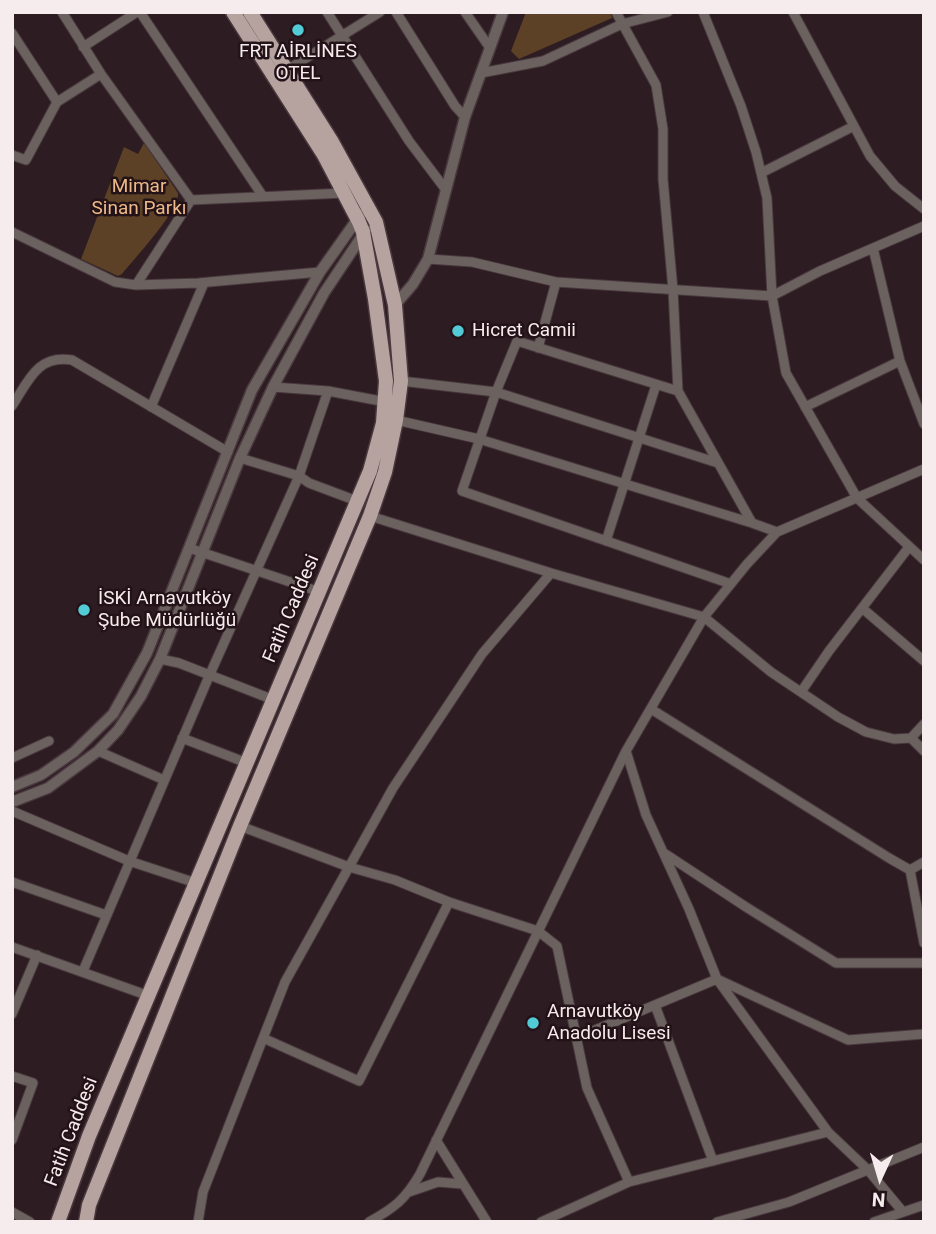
<!DOCTYPE html>
<html>
<head>
<meta charset="utf-8">
<style>
	body { margin:0 }
	#map { position:relative; width:936px; height:1234px; overflow:hidden; background:#2d1c21; font-family:Roboto,sans-serif }
	canvas { display:block }
	.frame { position:absolute; inset:0; border:14px solid #f6ebed; pointer-events:none }
	.north { position:absolute; left:845px; top:1143px; width:70px; height:70px; -webkit-text-stroke:5px #231318; paint-order:stroke; rotate:184deg; font-size:19px; font-weight:700; line-height:28px; text-align:center; color:#f6ebed }
	.north::after { content:''; display:block; margin:auto; width:24px; height:32px; background:#f6ebed; clip-path:polygon(50% 0,100% 100%,50% 72%,0 100%) }
</style>
</head>
<body>
<div id="map">
<canvas width="936" height="1234"></canvas>
<div class="frame"></div>
<div class="north">N</div>
</div>
<script>
const g = document.querySelector('canvas').getContext('2d');
g.lineJoin = 'round';
function paint(path, color) { g.fillStyle = color; g.fill(path, 'evenodd'); }
function stroke(path, color, width, dash) { g.strokeStyle = color; g.lineWidth = width; g.lineCap = dash ? 'butt' : 'round'; g.setLineDash(dash || []); g.stroke(path); }
function write(font, color, halo, rows, align = 'center') {
  g.font = font + ' Roboto,sans-serif'; g.lineWidth = 5; g.setLineDash([]); g.textBaseline = 'middle'; g.strokeStyle = halo; g.fillStyle = color; for (const [text, x, y, turn = 0] of rows) {
    g.save(); g.translate(x, y); g.rotate((+turn || 0) * Math.PI / 180); g.textAlign = isNaN(turn) ? turn : align; if (halo) g.strokeText(text, 0, 0); g.fillText(text, 0, 0); g.restore();
  }
}
const green = new Path2D(`
	M526 12H610L612 18 519 59 511 51Z
	M144 143 178 193C180 210 134 259 122 274L118 276 81 259 124 147 138 154Z`);
const minor = new Path2D(`
	M62 12 101 74 191 200 345 193
	M140 12 262 195
	M327 12 409 141 446 190
	M396 12 455 106 465 117
	M465 12 490 48
	M616 12 656 85 663 129V179L673 290 678 391 752 523 777 532
	M703 12 741 106 756 152 767 198 772 296 786 373 857 498 924 560
	M793 12 870 156 895 186 924 209
	M12 33 57 102
	M83 47 137 12
	M287 70 380 12
	M481 73 543 61 622 24 668 12
	M12 155 26 160 57 102 101 74
	M761 173 854 126
	M12 232 115 282 136 285 198 283 320 272
	M873 248 900 361 924 424
	M428 259 472 262 556 282 772 296 820 271 924 226
	M136 285 191 200
	M538 348 556 282
	M401 381 496 392 718 463
	M273 387 328 391 386 402
	M678 391 517 341 496 392 462 491 731 584
	M12 406C28 382 37 354 72 360L228 452
	M151 407 204 283
	M805 407 900 361
	M396 420 479 439 752 523
	M240 458 299 476 309 483 357 501
	M370 516 551 573 704 617 771 672 838 717 866 732 894 739 911 738 924 751
	M606 541 656 385
	M189 548 320 592
	M862 608 924 661
	M160 659 179 663 274 700
	M801 692 829 651 909 547
	M651 709 889 858 910 870 924 862
	M182 738 247 763
	M911 738 924 724
	M98 751 164 780
	M626 751 646 815 689 909 717 979 828 1132 868 1170 903 1212
	M12 758 49 741
	M12 811 129 861 196 883
	M240 826 349 867 395 880 449 902 538 931 557 946 587 1088 629 1182
	M664 853 746 907 836 963H924
	M910 870 924 943
	M12 882 106 915
	M12 947 149 996
	M83 971 210 674 299 476 328 391
	M655 1005 713 1161
	M12 1014 37 955
	M263 1038 359 1081 449 902
	M576 1038 717 979 848 1040 924 1034
	M12 1076 33 1083 12 1140
	M436 1140 487 1222
	M409 1192 438 1182 462 1184
	M12 1212 30 1222
	M198 1222 203 1192 285 982 393 788 482 654 551 573
	M369 1222C394 1208 405 1200 420 1174L626 751 704 617 747 564 777 532 924 469
	M541 1222 629 1182 828 1132
	M717 1222 789 1202 924 1147
	M874 1222 924 1205`);
const tertiary = new Path2D(`
	M395 305 413 284 428 259 465 117 503 12
	M12 787 41 775 74 752 113 714 147 653 252 390 320 272 361 214
	M12 802 48 788 98 751 118 730 141 696 160 659 240 458 273 387 324 293 366 230`);
const primary = new Path2D(`
	M58 1222 89 1136 370 471 383 423 386 381 375 299 363 232 359 222 324 155 233 12
	M86 1222 89 1205 240 826 370 516 385 472 396 420 401 381 395 305 376 222 332 142 250 12`);
const markers = [
	[298,30,7,"#52cbd7"],
	[458,331,7,"#52cbd7"],
	[84,610,7,"#52cbd7"],
	[533,1023,7,"#52cbd7"]
];
const poiNames = [
	["FRT AİRLİNES",298,52,"center"],
	["OTEL",298,74,"center"],
	["Hicret Camii",472,331],
	["İSKİ Arnavutköy",98,599],
	["Şube Müdürlüğü",98,621],
	["Arnavutköy",547,1012],
	["Anadolu Lisesi",547,1034]
];
const parkNames = [
	["Mimar",139,187],
	["Sinan Parkı",139,209]
];
const streetNames = [
	["Fatih Caddesi",292,609,-67],
	["Fatih Caddesi",72,1132,-69]
];
paint(green, '#5c4126');
stroke(minor, '#49393e', 11);
stroke(tertiary, '#49393e', 13);
stroke(primary, '#49393e', 17);
stroke(minor, '#6b6260', 9);
stroke(tertiary, '#6b6260', 10);
stroke(primary, '#b6a39f', 14);
for (const [x, y, r, color] of markers) { const dot = new Path2D(); dot.arc(x, y, r, 0, 2 * Math.PI); g.fillStyle = color; g.fill(dot); stroke(dot, '#231318', 2.5); }
write('19px', '#f6ebed', '#231318', poiNames, 'left');
write('19px', '#eeb988', '#231318', parkNames);
write('19px', '#f6ebed', '#231318', streetNames);
</script>
</body>
</html>
